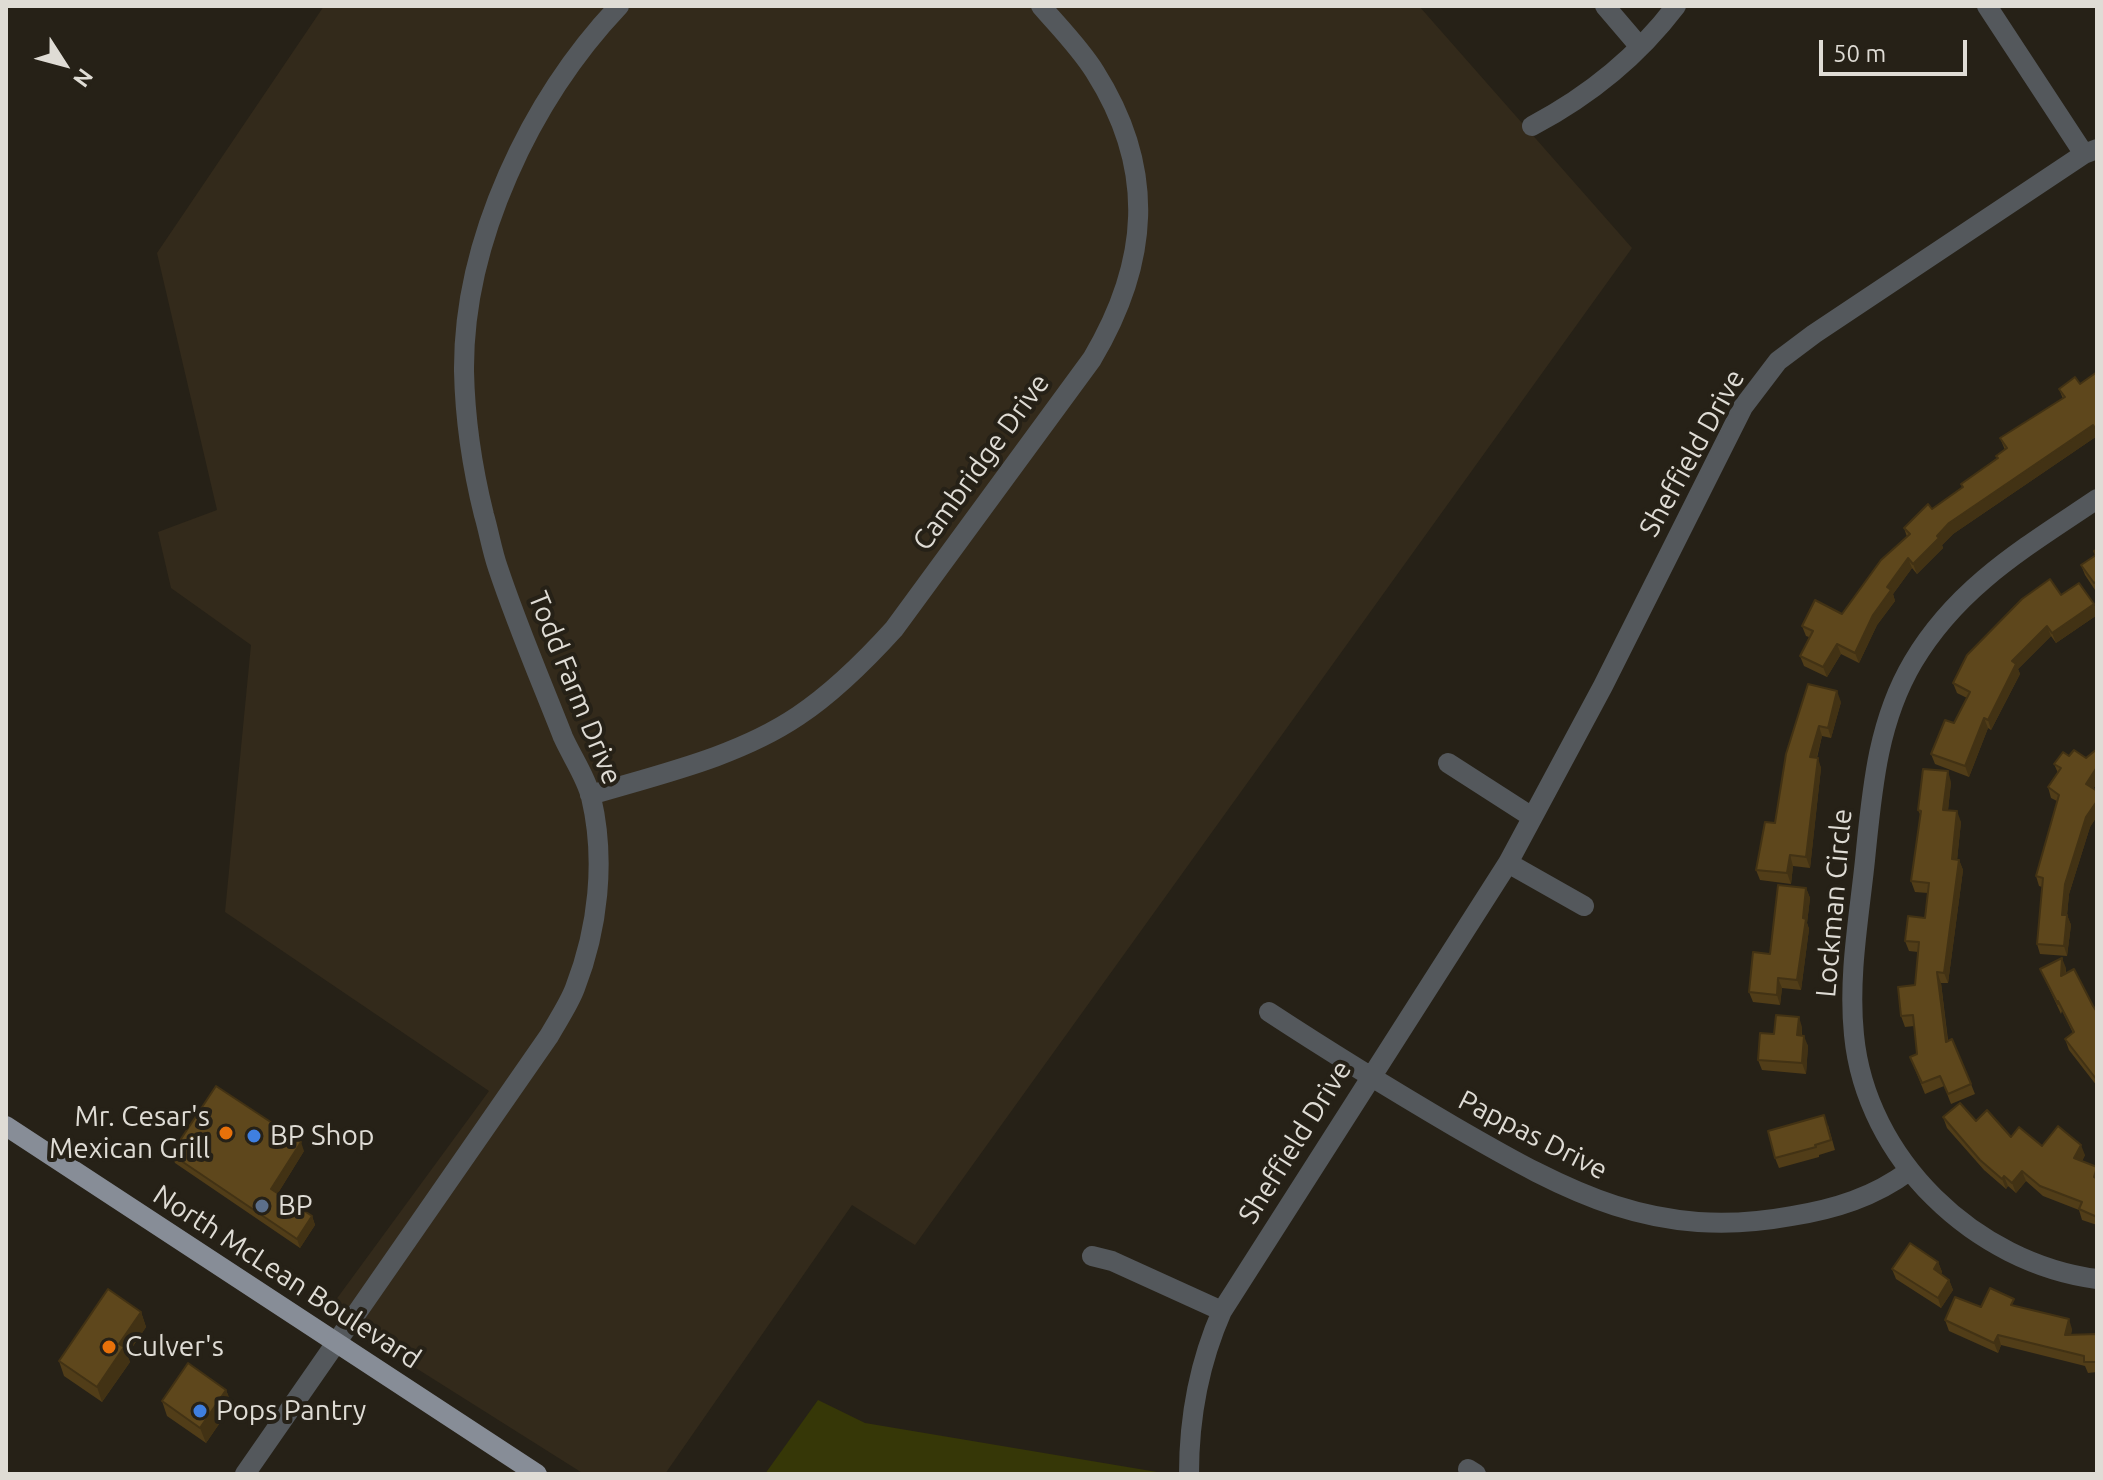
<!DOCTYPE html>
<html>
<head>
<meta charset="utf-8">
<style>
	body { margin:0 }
	#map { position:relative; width:2103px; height:1480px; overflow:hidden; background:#262117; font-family:Ubuntu,sans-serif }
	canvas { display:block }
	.frame { position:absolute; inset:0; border:8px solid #dfdcd5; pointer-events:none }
	.north { position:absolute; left:24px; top:24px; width:80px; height:80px; -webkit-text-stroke:6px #262117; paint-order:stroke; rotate:126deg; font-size:22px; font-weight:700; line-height:32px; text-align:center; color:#dfdcd5 }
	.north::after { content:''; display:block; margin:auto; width:28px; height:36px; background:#dfdcd5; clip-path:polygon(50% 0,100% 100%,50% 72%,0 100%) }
	.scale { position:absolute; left:1819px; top:40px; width:148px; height:36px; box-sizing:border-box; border:4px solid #dfdcd5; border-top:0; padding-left:10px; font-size:24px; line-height:28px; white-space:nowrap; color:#dfdcd5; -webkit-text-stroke:6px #262117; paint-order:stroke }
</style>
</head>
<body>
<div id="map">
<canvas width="2103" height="1480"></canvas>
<div class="frame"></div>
<div class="north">N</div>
<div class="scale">50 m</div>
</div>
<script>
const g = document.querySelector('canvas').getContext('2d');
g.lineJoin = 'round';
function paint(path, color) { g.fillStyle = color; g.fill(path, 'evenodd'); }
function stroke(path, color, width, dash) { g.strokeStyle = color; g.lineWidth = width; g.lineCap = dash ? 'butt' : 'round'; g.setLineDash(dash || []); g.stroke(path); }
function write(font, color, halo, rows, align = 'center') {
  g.font = font + ' Ubuntu,sans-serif'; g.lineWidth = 8; g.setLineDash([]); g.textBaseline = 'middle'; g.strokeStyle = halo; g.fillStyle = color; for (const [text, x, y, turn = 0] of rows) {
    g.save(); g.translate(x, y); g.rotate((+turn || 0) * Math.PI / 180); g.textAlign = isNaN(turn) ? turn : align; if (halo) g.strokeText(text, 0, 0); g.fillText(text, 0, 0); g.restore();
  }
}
const built = new Path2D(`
	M324 6H1419L1632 248 915 1245 852 1205 665 1474H584L327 1312 489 1091 225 912 251 645 171 588 158 532 217 510 157 253Z`);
const green = new Path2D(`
	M818 1400 865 1423 1169 1474H765Z`);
const minor = new Path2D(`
	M1605 6 1640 47
	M1987 6 2084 154
	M1532 126C1587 97 1638 56 1676 6
	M2097 499C2026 547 1958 586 1913 662 1877 723 1872 791 1865 860 1859 918 1848 977 1854 1035 1866 1159 1975 1263 2097 1279
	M1448 763 1532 817
	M590 795C660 774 737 757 798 716 834 692 865 661 894 629L1092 359C1149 263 1157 170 1095 72 1080 48 1060 28 1041 6
	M1508 863 1584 906
	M1269 1012C1330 1052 1392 1090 1455 1127 1569 1193 1656 1241 1792 1216 1835 1209 1874 1197 1909 1171
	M1092 1256 1112 1261 1222 1311
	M1468 1469 1476 1474
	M245 1474 549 1036C558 1020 569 1004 575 988 598 929 606 860 591 797 586 777 572 757 563 737 541 681 517 625 498 568 492 551 489 532 484 515 472 467 465 420 464 371 463 241 531 99 619 6
	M1189 1474C1189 1418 1199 1363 1222 1311L1508 863 1603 686 1743 407 1778 361 1814 334 2084 154 2097 149`);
const major = new Path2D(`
	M6 1126 537 1474`);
const wall = new Path2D(`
	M2097 372V436L1953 534 1942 545 1943 548 1917 574 1912 568 1893 594 1895 601 1877 625 1859 663 1841 654 1827 677 1804 666 1800 656 1809 637 1806 636 1802 626 1842 614 1907 537 1904 528 1962 488 1961 484 1997 458 2005 450 2000 438 2063 399 2059 389 2080 384Z
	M2097 549V593L2085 575 2081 565 2095 556 2094 551Z
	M2061 595 2094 604 2097 615 2056 643 2051 636 2018 669 2020 674 1991 730 1988 728 1969 777 1935 764 1931 754 1954 723 1967 698 1957 693 1953 683Z
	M1841 702 1831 738 1822 736 1817 758 1821 768 1810 868 1793 866 1791 884 1760 880 1756 870 1775 823 1786 754Z
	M2097 749V783L2093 789 2097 791V816L2090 827 2069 894 2067 915 2071 925 2067 956 2040 954 2037 944 2042 887 2039 886 2036 876 2057 801 2051 798 2048 787 2058 773 2054 764 2069 756 2086 758Z
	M1951 782 1948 810 1961 822 1957 860H1959L1963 870 1948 983H1941L1948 1040 1971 1084 1975 1094 1951 1104 1944 1086 1925 1094 1910 1057 1917 1054 1914 1026 1905 1027 1901 1016 1915 985 1918 952 1909 951 1905 941 1925 918 1928 893 1915 892 1911 881 1921 816 1918 810Z
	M1806 888 1810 898 1807 923 1809 929 1801 990 1782 988 1780 1005 1753 1002 1749 992Z
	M2066 968V973L2097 1012V1086L2069 1050 2065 1039 2073 1033 2062 1011 2061 1014 2040 969Z
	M1802 1027V1035L1808 1046 1806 1074 1762 1070 1758 1060 1774 1034Z
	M1943 1117 1976 1121 2011 1137 2042 1146 2085 1155 2082 1161 2097 1167V1225L2082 1220 2079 1210 2043 1196 2026 1181 2016 1193 2008 1186 2006 1189 1984 1170 1947 1128Z
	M1828 1125 1835 1150 1819 1155V1157L1779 1168 1775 1158Z
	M304 1151 278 1193 312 1216 315 1225 300 1248 175 1163 171 1154Z
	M1938 1262 1942 1272 1941 1274 1949 1280 1953 1290 1941 1308 1896 1279 1892 1269Z
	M2016 1306 2072 1329 2071 1335 2097 1334V1372L2088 1373 2085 1366 2001 1345 1998 1353 1949 1331 1945 1320 1981 1307Z
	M141 1312 146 1327 127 1355 130 1362 102 1402 64 1376 59 1361Z
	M226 1390 232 1405 206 1443 167 1416 162 1401Z`);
const shadedWall = new Path2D(`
	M2093 425 2097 436 1953 534 1942 545 1943 548 1917 574 1913 564 1949 523Z
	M1908 558 1912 568 1893 594 1895 601 1877 625 1859 663 1855 653 1887 587Z
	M2094 604 2097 615 2056 643 2052 633Z
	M2047 626 2051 636 2018 669 2020 674 1991 730 1988 720 2012 661Z
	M1837 644 1841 654 1827 677 1823 667Z
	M1837 691 1841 702 1831 738 1828 728Z
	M1984 718 1988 728 1969 777 1965 766Z
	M1819 726 1822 736 1814 767 1810 757Z
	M1818 758 1821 768 1810 868 1806 857Z
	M2097 767V783L2089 794 2086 784Z
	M1948 771 1951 782 1947 820 1943 810Z
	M2097 801V816L2090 827 2069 894 2066 925 2062 915 2065 884 2086 817Z
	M1957 811 1961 822 1956 870 1952 859Z
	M1790 855 1793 866 1791 884 1787 873Z
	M1959 860 1963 870 1948 983 1944 973Z
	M1806 888 1810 898 1807 923 1809 929 1801 990 1797 980Z
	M2067 915 2071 925 2067 956 2064 946Z
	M2062 958 2066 968 2064 986 2061 976Z
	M1937 972 1941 983 1949 1052 1946 1042Z
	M1778 978 1782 988 1780 1005 1777 995Z
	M1799 1017 1802 1027 1801 1045 1797 1035Z
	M1804 1036 1808 1046 1806 1074 1802 1063Z
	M301 1142 304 1151 275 1198 271 1189Z
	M2081 1145 2085 1155 2078 1169 2074 1158Z
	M2022 1171 2026 1181 2016 1193 2012 1183Z
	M2004 1176 2008 1186 2006 1189 2002 1179Z
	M312 1216 315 1225 300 1248 297 1239Z
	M1938 1262 1942 1272 1937 1280 1934 1269Z
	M1949 1280 1953 1290 1941 1308 1938 1298Z
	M141 1312 146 1327 127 1355 130 1362 102 1402 97 1387 119 1344Z
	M2069 1319 2072 1329 2068 1345 2065 1335Z
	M1998 1335 2001 1345 1998 1353 1994 1343Z
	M226 1390 232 1405 206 1443 200 1428Z`);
const building = new Path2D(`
	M2097 372V426L2095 428 2093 425 1949 523 1937 536 1939 538 1913 564 1908 558 1887 587 1891 590 1873 615 1855 653 1837 644 1823 667 1800 656 1813 631 1802 626 1815 600 1842 614 1881 560 1910 534 1904 528 1928 504 1932 509 1963 487 1961 484 1998 458 1996 456 2007 448 2000 438 2065 397 2059 389 2075 377 2080 384Z
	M2097 549V581L2094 583 2081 565 2096 555 2094 551Z
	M2050 579 2061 595 2079 583 2094 604 2052 633 2047 626 2012 661 2016 664 1988 720 1984 718 1965 766 1931 754 1945 720 1954 723 1970 692 1953 683 1967 655 2022 599Z
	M1808 684 1837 691 1828 728 1819 726 1810 757 1818 758 1806 857 1790 855 1787 873 1756 870 1765 822 1775 823 1786 754Z
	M2097 749V767L2086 784 2097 791V801L2086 817 2065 884 2062 915H2067L2064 946 2037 944 2043 878 2036 876 2059 795 2048 787 2061 768 2054 764 2063 752 2069 756 2074 750 2086 758Z
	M1923 769 1948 771 1943 810 1957 811 1952 859 1959 860 1944 973 1937 972 1946 1042 1952 1039 1971 1084 1948 1094 1940 1076 1922 1083 1910 1057 1917 1054 1913 1015 1901 1016 1898 987 1915 985 1919 942 1905 941 1908 916 1925 918 1929 883 1911 881 1921 811 1918 810Z
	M1778 885 1806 888 1803 918 1806 919 1797 980 1778 978 1777 995 1749 992 1753 952 1770 954Z
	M2062 958 2061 976 2074 969 2093 1006 2097 1012V1080L2065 1039 2074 1032 2058 1001V1004L2040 969Z
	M1776 1015 1799 1017 1797 1035 1804 1036 1802 1063 1758 1060 1760 1033 1774 1034Z
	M216 1086 301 1142 271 1189 312 1216 297 1239 171 1154Z
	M1960 1103 1976 1121 1987 1110 2011 1137 2019 1127 2042 1146 2058 1126 2081 1145 2074 1158 2097 1167 2094 1177 2097 1179V1217L2079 1209 2082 1202 2040 1186 2022 1171 2012 1183 2004 1176 2002 1179 1980 1160 1943 1117Z
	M1824 1115 1831 1140 1815 1145 1816 1147 1775 1158 1768 1131Z
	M1910 1243 1938 1262 1934 1269 1949 1280 1938 1298 1892 1269Z
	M1990 1288 2014 1299 2011 1305 2069 1319 2065 1335 2097 1334V1362H2084V1356L1998 1335 1994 1343 1945 1320 1955 1297 1981 1307Z
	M108 1289 141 1312 119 1344 124 1347 97 1387 59 1361Z
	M188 1363 226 1390 200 1428 162 1401Z`);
const markers = [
	[226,1133,8,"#e8710a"],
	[254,1136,8,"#3f7fe0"],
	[262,1206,8,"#5c6f8a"],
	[109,1347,8,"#e8710a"],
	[200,1411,8,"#3f7fe0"]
];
const streetNames = [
	["Sheffield Drive",1692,453,-61],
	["Cambridge Drive",981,462,-54],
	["Todd Farm Drive",575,688,68],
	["Lockman Circle",1834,903,-85],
	["Pappas Drive",1533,1135,27],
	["Sheffield Drive",1295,1142,-58],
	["North McLean Boulevard",287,1277,33]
];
const poiNames = [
	["Mr. Cesar's",210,1117,"right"],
	["Mexican Grill",210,1149,"right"],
	["BP Shop",270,1136],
	["BP",278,1206],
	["Culver's",125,1347],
	["Pops Pantry",216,1411]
];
paint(built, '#332a1b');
paint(green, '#363707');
stroke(minor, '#54585c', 20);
stroke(major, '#878d97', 20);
paint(wall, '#513d18');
paint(shadedWall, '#423214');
paint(building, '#5e471c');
stroke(building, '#423214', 2);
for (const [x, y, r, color] of markers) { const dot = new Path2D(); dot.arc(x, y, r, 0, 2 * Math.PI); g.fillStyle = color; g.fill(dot); stroke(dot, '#262117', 3); }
write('28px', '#dfdcd5', '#262117', streetNames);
write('28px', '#dfdcd5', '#262117', poiNames, 'left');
</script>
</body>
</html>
